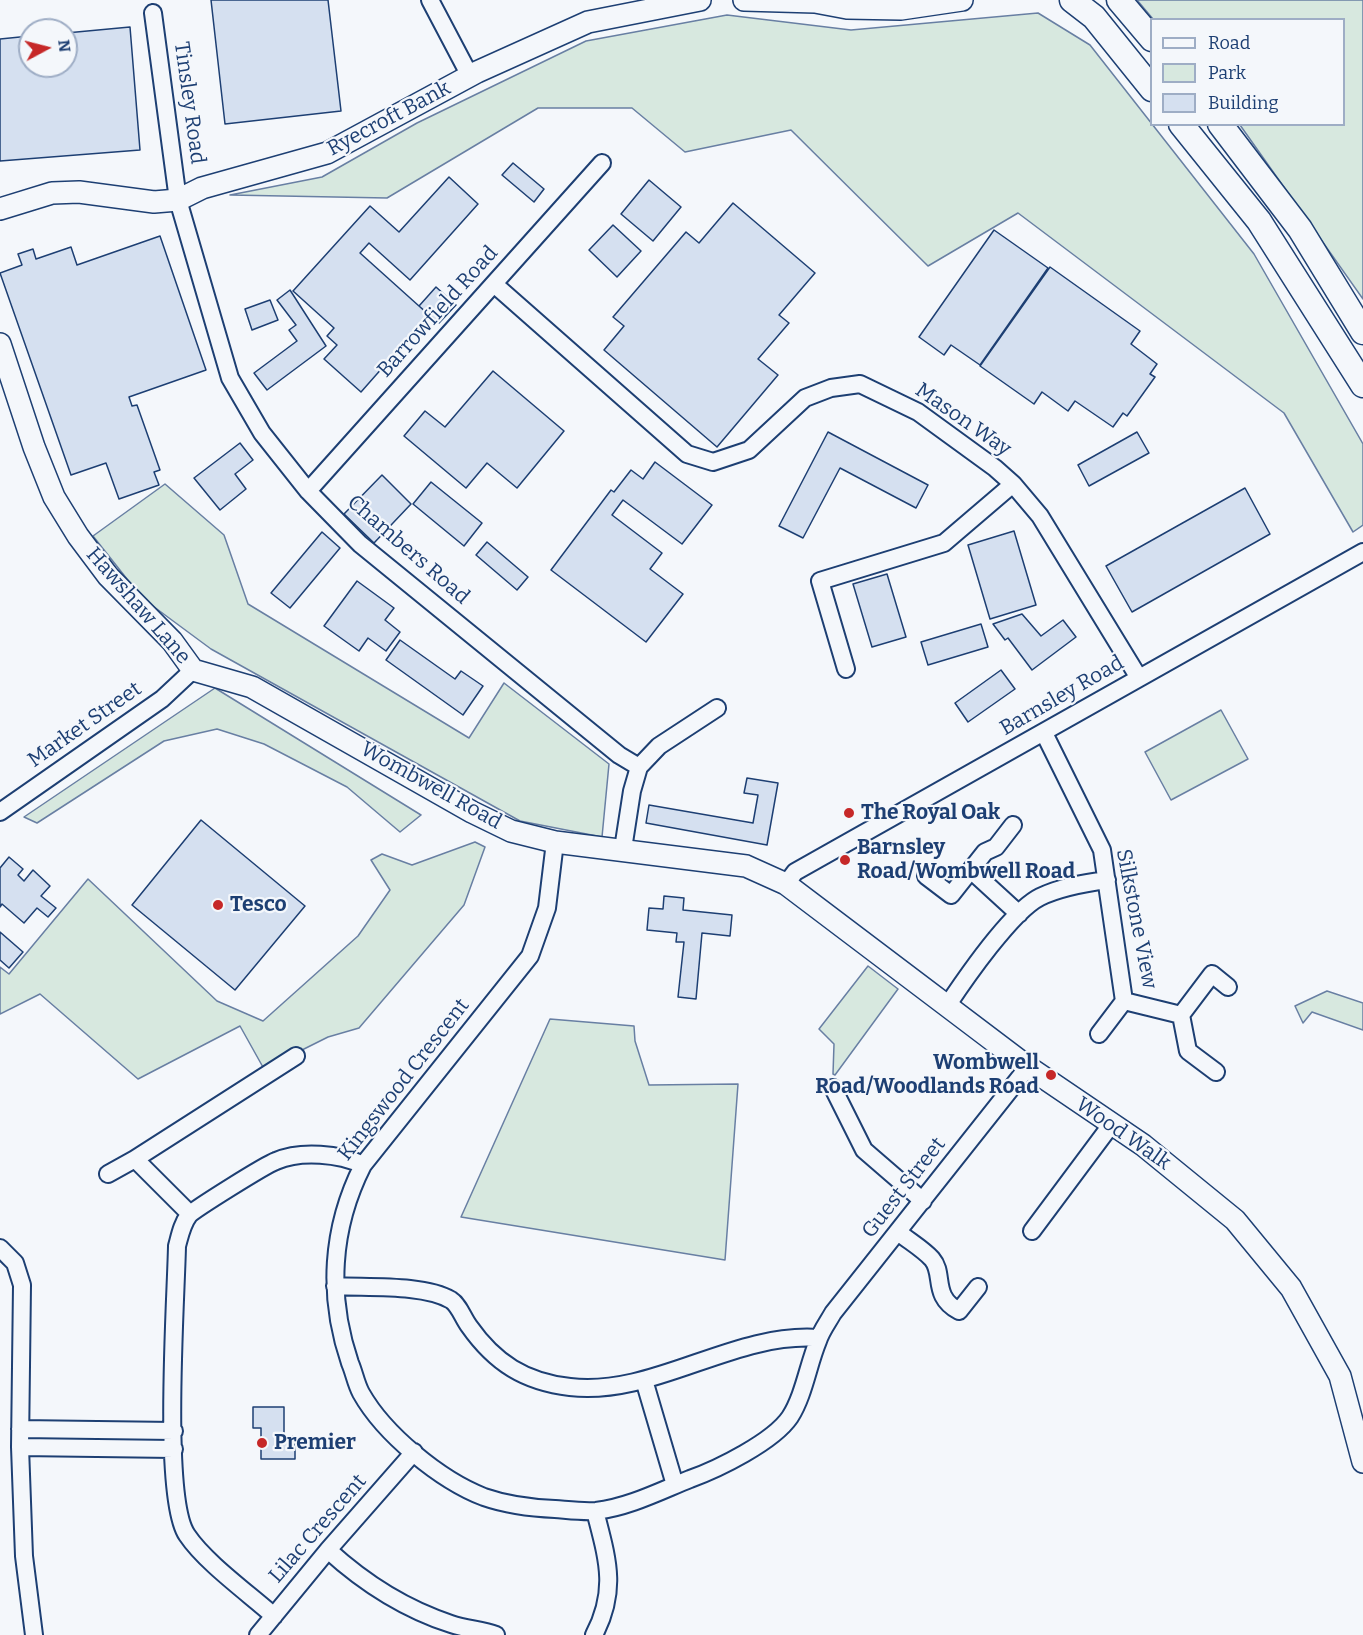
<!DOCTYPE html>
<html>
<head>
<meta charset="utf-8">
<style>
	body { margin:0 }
	#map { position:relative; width:1363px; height:1635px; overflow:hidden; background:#f4f7fb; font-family:Bitter,serif }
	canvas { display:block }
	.legend { position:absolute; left:1150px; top:18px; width:195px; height:108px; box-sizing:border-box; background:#f4f7fb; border:2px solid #9eadc5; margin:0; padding:8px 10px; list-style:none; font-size:18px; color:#1d3f73 }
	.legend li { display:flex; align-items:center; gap:12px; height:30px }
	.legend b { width:30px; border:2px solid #9eadc5 }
	.north { position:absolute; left:18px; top:18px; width:60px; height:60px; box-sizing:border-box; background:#f4f7fb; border:2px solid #9eadc5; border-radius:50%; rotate:83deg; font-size:16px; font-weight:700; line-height:24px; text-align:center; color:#1d3f73 }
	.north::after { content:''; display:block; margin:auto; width:21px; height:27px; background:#c62828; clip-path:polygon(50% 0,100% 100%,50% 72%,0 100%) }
</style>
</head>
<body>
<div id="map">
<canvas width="1363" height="1635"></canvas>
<ul class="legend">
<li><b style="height:8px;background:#f4f7fb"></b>Road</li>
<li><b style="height:16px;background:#d7e8df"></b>Park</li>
<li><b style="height:16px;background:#d5e0f0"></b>Building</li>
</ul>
<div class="north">N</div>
</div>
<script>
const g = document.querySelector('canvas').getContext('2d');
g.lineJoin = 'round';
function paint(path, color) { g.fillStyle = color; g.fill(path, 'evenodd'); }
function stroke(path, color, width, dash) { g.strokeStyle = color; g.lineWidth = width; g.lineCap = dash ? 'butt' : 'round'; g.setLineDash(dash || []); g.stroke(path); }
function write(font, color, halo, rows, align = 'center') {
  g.font = font + ' Bitter,serif'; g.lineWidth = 4.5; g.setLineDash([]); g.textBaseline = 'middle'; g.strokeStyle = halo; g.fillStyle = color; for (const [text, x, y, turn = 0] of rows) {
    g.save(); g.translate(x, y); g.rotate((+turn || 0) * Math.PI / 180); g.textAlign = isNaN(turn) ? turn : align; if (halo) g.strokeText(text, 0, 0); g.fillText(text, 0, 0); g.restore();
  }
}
const green = new Path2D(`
	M1137 0H1363V299L1240 125 1344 124V20L1153 19Z
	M1038 13 1090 45 1254 254 1363 444V525L1353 532 1284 413 1018 213 928 266 791 130 685 152 632 108H538L387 198 230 195 322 177 417 123 586 41 727 15 851 30Z
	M165 484 224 535 248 604 469 738 504 683 609 764 602 837 520 821 211 649 142 598 93 536Z
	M215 688 421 815 400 832 347 787 264 744 217 729 164 741 37 823 24 817Z
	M1221 710 1248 759 1171 800 1145 752Z
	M475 842 485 847 464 905 359 1028 328 1037 264 1069 240 1026 138 1079 40 994 0 1014V967L9 974 88 879 217 1001 263 1021 358 936 390 890 371 860 382 854 412 865Z
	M868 966 898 989 835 1075 833 1074 834 1044 819 1029Z
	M1327 991 1363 1003V1030L1312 1012 1303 1023 1295 1006Z
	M550 1019 634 1026 635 1041 649 1085 738 1084 725 1260 461 1217Z`);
const building = new Path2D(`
	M211 0H328L341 111 225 124Z
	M130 27 140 150 0 161V39L30 36V66H66V33Z
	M513 163 544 189 534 202 502 175Z
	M449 177 478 204 410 280 369 243 360 253 429 315 361 392 324 359 337 345 327 336 334 328 293 291 370 206 399 232Z
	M649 180 681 207 653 241 621 214Z
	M733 203 815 273 779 315 789 323 758 359 778 375 717 447 604 350 624 326 613 317 686 232 699 243Z
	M613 225 641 251 617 277 589 250Z
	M994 230 1048 268 980 365 951 345 944 355 919 337Z
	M160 236 206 370 129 397 132 406 137 405 160 470 154 472 159 485 119 499 106 463 71 475 0 273 22 265 18 254 33 249 36 259 71 247 77 265Z
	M1050 267 1140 331 1131 344 1157 364 1150 374 1155 377 1127 416 1123 413 1113 427 1075 401 1068 411 1042 392 1034 404 980 366Z
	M436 287 456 305 439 323 419 306Z
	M290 290 326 346 267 390 254 373 297 341 289 330 296 325 277 300Z
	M270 300 278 320 252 330 245 309Z
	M493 371 564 431 517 488 487 463 466 488 404 436 425 411 445 427Z
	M828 432 928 485 916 508 840 468 803 538 779 526Z
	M1137 432 1149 453 1089 486 1078 465Z
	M240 443 253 460 235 474 246 489 220 510 194 478Z
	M655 462 712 505 682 544 623 500 612 515 662 553 650 569 683 594 646 642 551 570 611 490 614 492 631 470 643 479Z
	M382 475 411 504 374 543 344 514Z
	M431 482 482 523 464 546 413 504Z
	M1245 488 1270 534 1132 612 1106 566Z
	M1014 531 1036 605 990 619 968 545Z
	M322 532 340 548 290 608 271 593Z
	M487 542 528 577 517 590 476 555Z
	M887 574 906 637 872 647 853 584Z
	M357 581 394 608 385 620 400 632 386 651 368 638 359 651 324 626Z
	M1022 614 1041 636 1063 620 1076 637 1032 670 1008 638 1005 640 993 624Z
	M981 624 988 647 928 665 921 642Z
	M400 640 455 679 461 671 483 686 463 715 386 660Z
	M1001 670 1015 689 968 722 955 703Z
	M747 778 778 783 767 845 646 823 649 805 753 823 758 795 744 793Z
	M201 820 305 906 235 990 132 905Z
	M9 857 23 869 18 875 24 881 33 870 50 886 41 896 56 908 48 917 37 908 24 923 2 904 0 907V868Z
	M664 896 684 898 683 910 732 915 730 936 702 933 696 999 678 997 684 942H676L677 933 647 930 649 908 663 909Z
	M0 932 23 952 9 968 0 960Z
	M253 1407H284V1436H295V1459H261V1428H253Z`);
const minor = new Path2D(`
	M430 0 470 76
	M153 13 178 200 230 378 262 433 308 491 360 544 619 755 639 767 632 791 623 849
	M494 284 687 454 713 462 749 450 805 398 831 388 860 384 918 412 995 468 1013 484 1040 516 1139 678
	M308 491 602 163
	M846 669 820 581 944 543 1013 484
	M1044 733 1102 850 1124 1001 1181 1015 1188 1051 1216 1072
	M639 767 659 746 717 708
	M0 812 162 699 193 670
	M555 842 547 908 530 956 363 1165C331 1228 327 1296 350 1363 354 1372 356 1384 361 1393 384 1434 440 1480 484 1497 507 1505 530 1508 555 1509 568 1510 583 1512 596 1511 629 1507 660 1491 690 1479 718 1469 773 1442 790 1417 804 1395 808 1365 818 1341 821 1331 828 1322 833 1313L1028 1067
	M972 871 1019 914
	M926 876 951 895 985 852 996 847 1013 825
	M786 884 795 872 1363 552
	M947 1006C965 979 1012 911 1040 897 1060 887 1085 883 1107 880
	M1181 1015 1212 974 1228 987
	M1099 1034 1124 1001
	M833 1088 864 1150 923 1201
	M108 1174 135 1159
	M190 1214 135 1159 296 1056
	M1032 1231 1111 1125
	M898 1232C909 1241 923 1249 932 1259 945 1274 931 1296 959 1311L978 1287
	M0 1248 15 1263 22 1285 20 1447 24 1556 34 1635
	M335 1286C367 1288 424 1284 451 1300 459 1305 463 1318 469 1326 495 1363 525 1382 570 1387 653 1397 733 1332 818 1338
	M644 1380 675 1485
	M20 1429 174 1431
	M20 1447 174 1449
	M328 1550C363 1582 405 1609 451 1624 466 1629 482 1630 496 1635
	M274 1616C248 1593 205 1562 187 1535 162 1499 176 1299 177 1246 180 1235 182 1224 189 1215 195 1209 265 1165 276 1161 301 1150 340 1154 363 1165
	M258 1635 328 1550 414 1452
	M594 1635C618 1589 607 1558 595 1511`);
const major = new Path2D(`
	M744 0 815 2 847 8 901 9 962 0
	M0 209 52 193 79 192 154 202 178 200 202 188 327 153 477 72 588 22 700 0
	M0 344 34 447 54 497 78 536 108 576 172 641 193 670 252 687 472 812 511 831 555 842 746 866 786 884 1028 1067 1143 1145 1235 1220 1291 1288 1340 1376 1363 1462`);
const highway = new Path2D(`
	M1072 0 1094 17 1152 89
	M1119 0 1152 39
	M1181 124 1259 221 1363 385
	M1220 124 1300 229 1363 332`);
const markers = [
	[849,813,6,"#c62828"],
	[845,860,6,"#c62828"],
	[218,905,6,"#c62828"],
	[1051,1075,6,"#c62828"],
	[262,1443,6,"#c62828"]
];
const streetNames = [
	["Tinsley Road",189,103,82],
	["Ryecroft Bank",389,119,-28],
	["Barrowfield Road",438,312,-48],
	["Mason Way",963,420,35],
	["Chambers Road",408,550,41],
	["Hawshaw Lane",138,606,49],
	["Barnsley Road",1062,696,-30],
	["Market Street",85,725,-35],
	["Wombwell Road",431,786,29],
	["Silkstone View",1136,919,79],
	["Kingswood Crescent",404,1080,-52],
	["Wood Walk",1123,1134,35],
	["Guest Street",904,1188,-52],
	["Lilac Crescent",318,1529,-49]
];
const poiNames = [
	["The Royal Oak",861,813],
	["Barnsley",857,848],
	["Road/Wombwell Road",857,872],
	["Tesco",230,905],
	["Wombwell",1039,1063,"right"],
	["Road/Woodlands Road",1039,1087,"right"],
	["Premier",274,1443]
];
paint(green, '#d7e8df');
stroke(green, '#687fa3', 1.5);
paint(building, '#d5e0f0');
stroke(building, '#1d3f73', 1.5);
stroke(minor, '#1d3f73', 20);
stroke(major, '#1d3f73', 24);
stroke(highway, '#1d3f73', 27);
stroke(minor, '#f4f7fb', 16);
stroke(major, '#f4f7fb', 21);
stroke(highway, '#f4f7fb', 24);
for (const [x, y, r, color] of markers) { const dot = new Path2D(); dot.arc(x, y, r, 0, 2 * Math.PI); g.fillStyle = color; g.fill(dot); stroke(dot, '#f4f7fb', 2); }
write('21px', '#1d3f73', '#f4f7fb', streetNames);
write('bold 21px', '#1d3f73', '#f4f7fb', poiNames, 'left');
</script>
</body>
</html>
